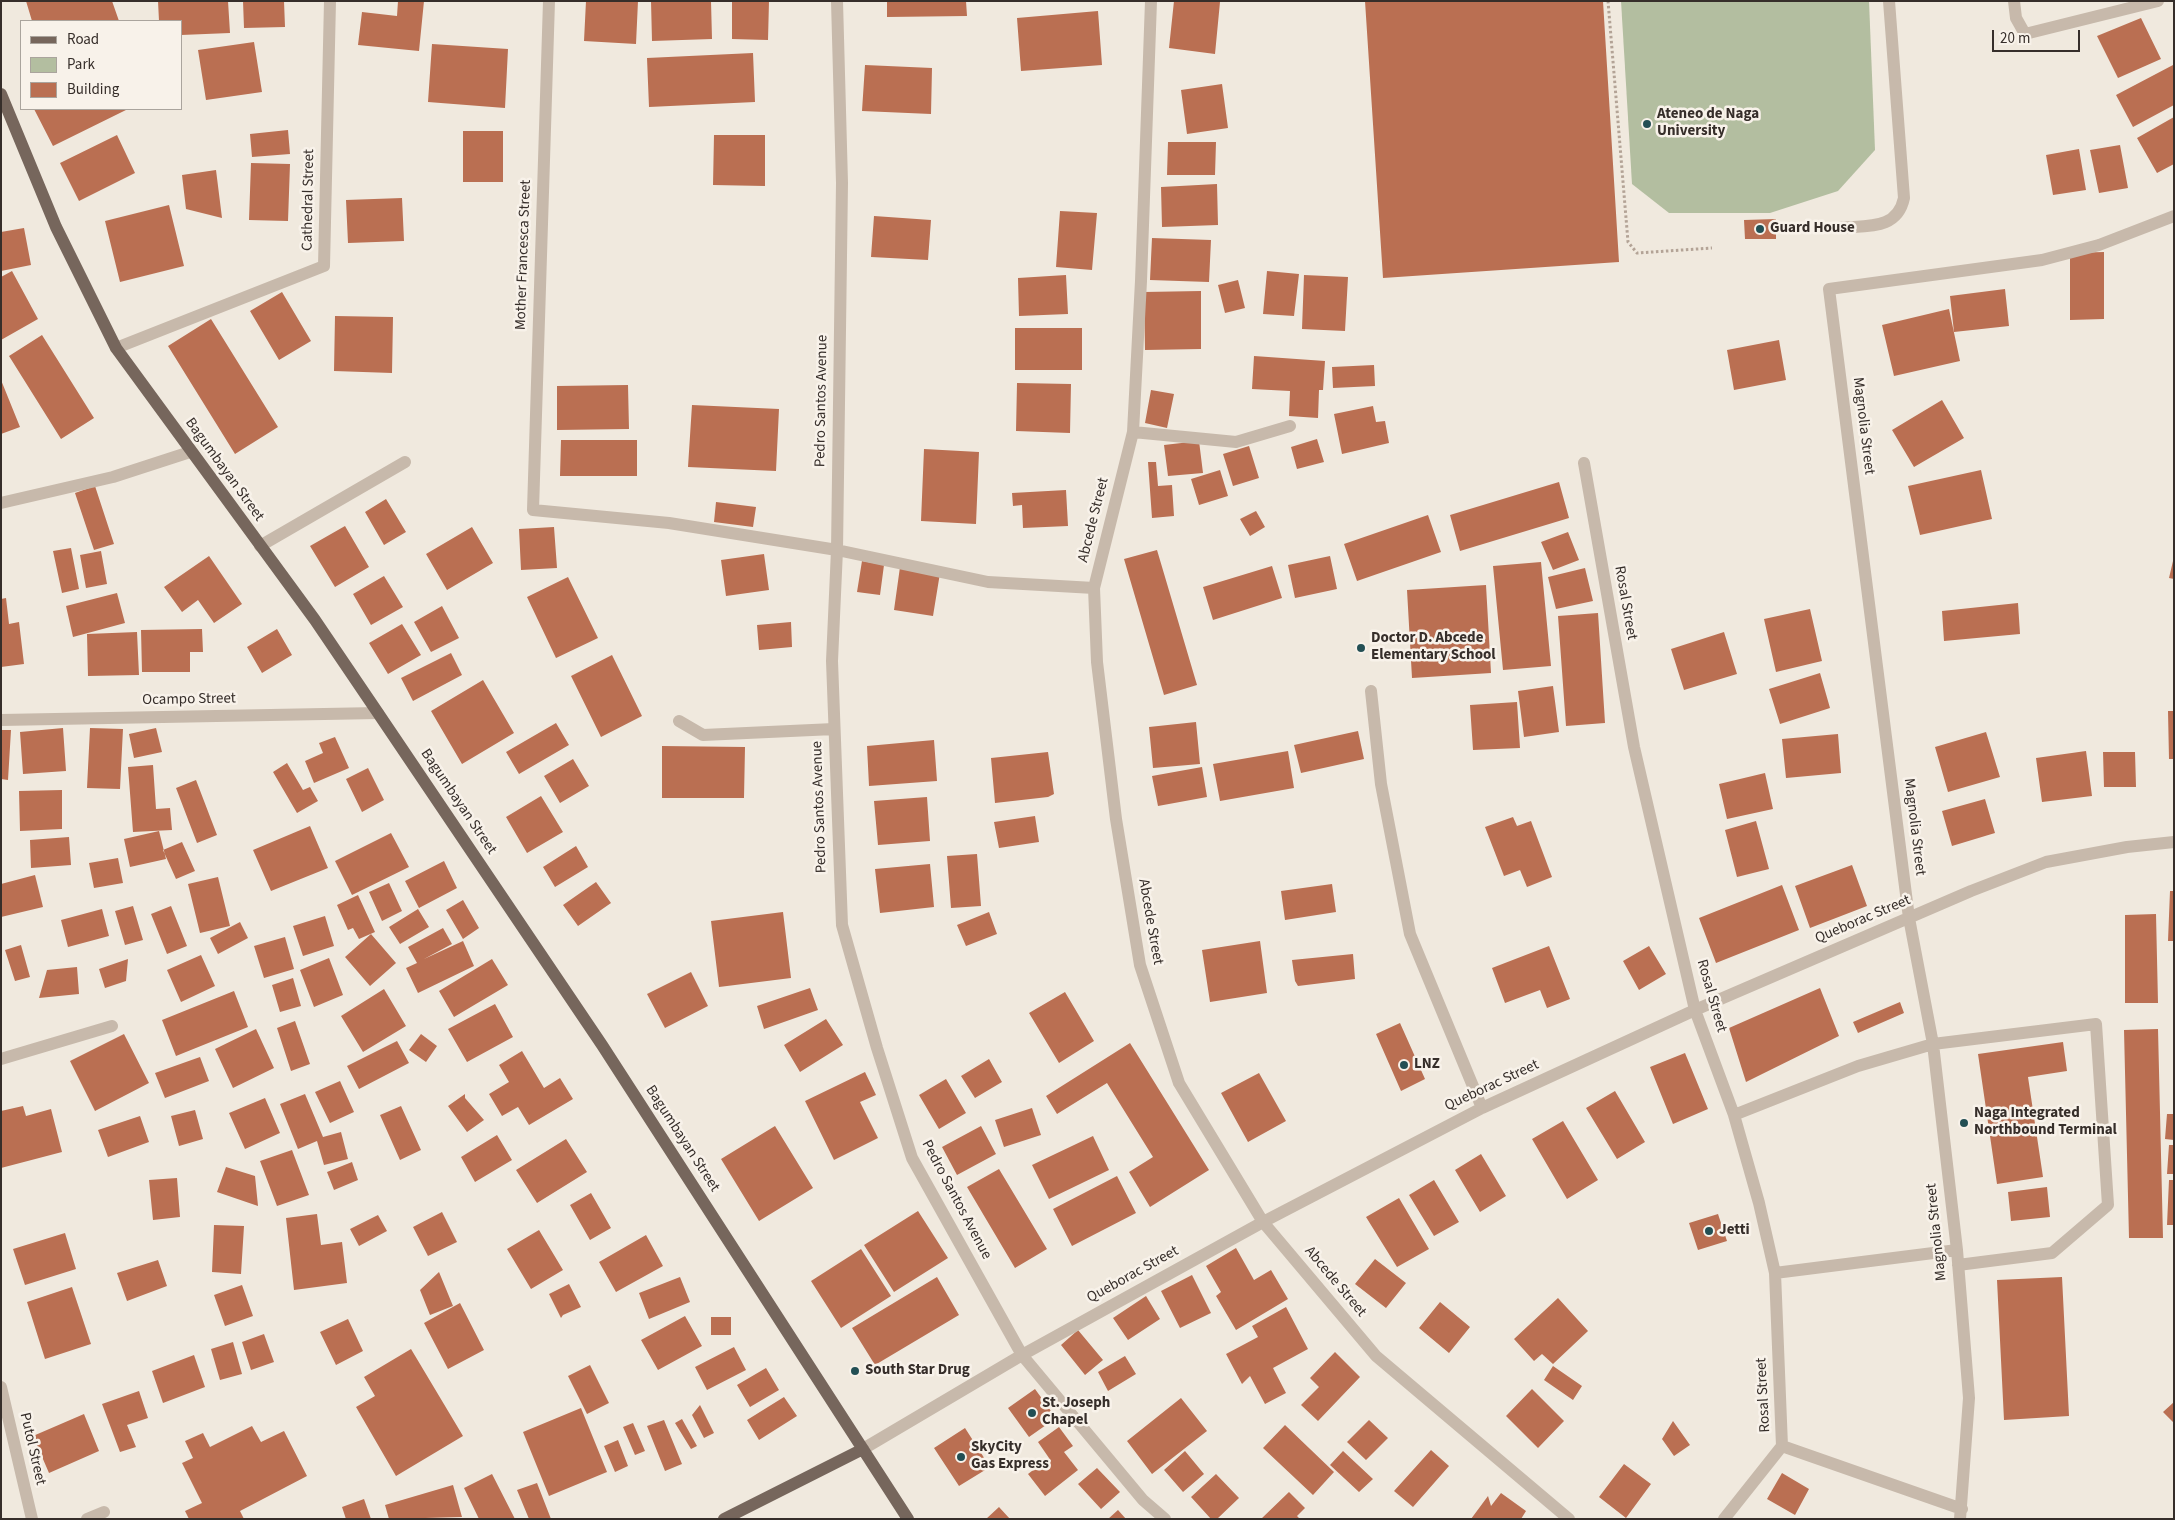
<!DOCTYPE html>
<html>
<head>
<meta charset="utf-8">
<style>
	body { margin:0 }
	#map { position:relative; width:2175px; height:1520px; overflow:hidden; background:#f0e9de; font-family:"Source Sans 3",sans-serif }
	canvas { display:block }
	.frame { position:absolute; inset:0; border:2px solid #362e2a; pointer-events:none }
	.legend { position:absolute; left:20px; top:20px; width:162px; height:90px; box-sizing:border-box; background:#f8f2ea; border:1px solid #aaa49d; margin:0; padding:6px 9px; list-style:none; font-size:15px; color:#362e2a }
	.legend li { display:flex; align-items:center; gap:10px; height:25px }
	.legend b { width:25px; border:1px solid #aaa49d }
	.scale { position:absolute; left:1992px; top:30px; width:88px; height:22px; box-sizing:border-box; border:2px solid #362e2a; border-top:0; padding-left:6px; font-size:15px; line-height:18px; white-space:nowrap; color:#362e2a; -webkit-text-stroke:4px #f8f2ea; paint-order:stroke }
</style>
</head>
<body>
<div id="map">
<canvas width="2175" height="1520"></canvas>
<div class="frame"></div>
<ul class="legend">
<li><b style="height:6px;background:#76665c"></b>Road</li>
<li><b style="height:14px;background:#b3bea0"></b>Park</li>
<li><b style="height:14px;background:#ba6f52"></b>Building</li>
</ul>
<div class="scale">20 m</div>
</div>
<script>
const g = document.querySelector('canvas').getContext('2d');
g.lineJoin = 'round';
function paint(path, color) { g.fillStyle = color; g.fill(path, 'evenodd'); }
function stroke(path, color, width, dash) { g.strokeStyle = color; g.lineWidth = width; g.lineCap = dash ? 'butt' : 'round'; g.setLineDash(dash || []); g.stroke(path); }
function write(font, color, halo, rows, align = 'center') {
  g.font = font + ' "Source Sans 3",sans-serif'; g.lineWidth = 5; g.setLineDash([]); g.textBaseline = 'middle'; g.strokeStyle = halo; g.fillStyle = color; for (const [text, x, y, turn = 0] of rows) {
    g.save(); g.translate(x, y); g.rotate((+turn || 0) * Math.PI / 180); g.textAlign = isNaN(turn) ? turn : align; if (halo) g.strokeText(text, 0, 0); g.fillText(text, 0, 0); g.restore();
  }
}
const green = new Path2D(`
	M1621 1H1869L1875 150 1838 191 1770 213H1669L1632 184Z`);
const building = new Path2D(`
	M26 1H112L119 21H32Z
	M158 1H228L230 33 181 35V21H159Z
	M243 1H284L285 27 244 28Z
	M398 1H424L419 51 358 45 362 12 397 16Z
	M586 1H638L636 44 584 41Z
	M651 1H711L712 39 652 41Z
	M732 1H769L768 40 732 39Z
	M887 1H966L967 16 887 17Z
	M1174 1 1220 2 1215 54 1169 48Z
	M1365 1H1603L1619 262 1383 278Z
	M1098 11 1102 65 1021 71 1017 18Z
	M2141 18 2161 59 2118 78 2097 36Z
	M254 42 262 92 206 100 198 50Z
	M432 44 508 49 505 108 428 102Z
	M753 53 755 102 649 107 647 58Z
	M865 65 932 68 931 114 862 111Z
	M2173 65 2174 105 2133 127 2116 95Z
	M1222 84 1228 128 1187 134 1181 90Z
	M34 109H128L53 146Z
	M2174 117V164L2157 173 2137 138Z
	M288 130 290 154 252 157 250 134Z
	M463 131H503V182H463Z
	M117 135 135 173 79 201 60 163Z
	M714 135H765V186L713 185Z
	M1168 142H1216L1215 175H1167Z
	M2120 145 2128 188 2099 193 2090 150Z
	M2079 149 2086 190 2053 195 2046 155Z
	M251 163 290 164 288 221 249 220Z
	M216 170 222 218 186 209 182 175Z
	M1217 184 1218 225 1162 227 1161 187Z
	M402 198 404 241 348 243 346 200Z
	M169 205 184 266 120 282 105 221Z
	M1060 211 1097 213 1092 270 1056 267Z
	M874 216 931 220 928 260 871 257Z
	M1776 219V239H1745L1744 220Z
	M24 228 31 265 1 271V232Z
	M1152 238 1211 240 1209 282 1150 280Z
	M2104 252V319L2070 320V253Z
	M12 271 38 319 1 340V277Z
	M1267 271 1299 274 1294 316 1263 314Z
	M1066 275 1068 314 1019 316 1018 278Z
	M1304 275 1348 277 1345 331 1302 329Z
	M1238 280 1245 308 1225 313 1218 285Z
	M2005 289 2009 326 1954 332 1950 296Z
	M1201 291V349L1145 350 1144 292Z
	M282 292 311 341 279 360 250 311Z
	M1949 309 1960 361 1894 376 1882 325Z
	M335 316 393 317 392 373 334 371Z
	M211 319 278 427 235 454 168 346Z
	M1015 328H1082V370H1015Z
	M42 335 94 418 61 439 9 356Z
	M1779 340 1786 380 1734 390 1727 350Z
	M1254 356 1325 361 1323 390H1319L1318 418 1289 416 1290 391 1252 389Z
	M1374 365 1375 386 1333 388 1332 367Z
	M1 380 20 427 1 434Z
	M1017 383 1071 384 1070 433 1016 431Z
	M628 385 629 429 557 430V386Z
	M1151 390 1174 394 1167 428 1145 423Z
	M1942 400 1964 438 1914 467 1892 430Z
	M692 405 779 409 776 471 688 467Z
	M1373 406 1376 422 1385 421 1389 443 1342 454 1334 414Z
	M1317 439 1324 462 1297 469 1291 447Z
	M561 440H637V476H560Z
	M1199 441 1203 473 1168 476 1164 445Z
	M1249 446 1259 478 1233 486 1223 454Z
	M924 449 979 452 976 524 921 521Z
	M1148 462H1156L1158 486 1172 485 1174 516 1152 518Z
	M1220 470 1228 496 1199 505 1191 479Z
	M1981 470 1992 519 1920 535 1908 486Z
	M1559 482 1569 518 1460 551 1450 515Z
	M95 486 114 544 94 550 75 493Z
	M1066 490 1068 526 1023 528 1022 505 1013 506 1012 493Z
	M386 499 406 532 384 545 365 512Z
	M716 502 756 507 753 527 714 522Z
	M1256 511 1265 527 1250 536 1240 519Z
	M1428 515 1441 552 1357 581 1344 544Z
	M345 526 369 567 335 587 310 546Z
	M472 527 493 563 447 590 426 554Z
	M554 527 557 568 521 570 519 529Z
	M1568 532 1579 560 1553 570 1541 542Z
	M71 548 79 589 62 593 53 551Z
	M1157 550 1197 685 1164 695 1124 559Z
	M101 551 107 584 86 588 80 555Z
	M764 554 769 590 726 596 721 560Z
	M209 556 242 604 214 623 198 600 182 612 164 587Z
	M1330 556 1337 589 1295 598 1288 565Z
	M862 561 884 565 880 595 857 592Z
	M2173 561H2174V579L2169 578Z
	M1541 562 1551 666 1503 670 1493 566Z
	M1272 566 1282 598 1213 620 1203 587Z
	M900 567 940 573 933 616 894 610Z
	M1585 568 1593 601 1556 609 1548 577Z
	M384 576 403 607 371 625 353 594Z
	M568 577 598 638 556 658 527 597Z
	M1486 585 1491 673 1412 678 1407 590Z
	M117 593 125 623 73 637 66 606Z
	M6 598 9 624 19 622 24 664 1 667V599Z
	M2018 603 2020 634 1944 641 1942 611Z
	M442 606 459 638 431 652 414 622Z
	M1810 609 1822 661 1776 672 1764 619Z
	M1598 613 1605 723 1566 726 1558 616Z
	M791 622 792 647 759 650 757 625Z
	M402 624 421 655 388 674 369 643Z
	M202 629 203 652H190V672H142L141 630Z
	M277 629 292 655 262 673 247 647Z
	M137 632 139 675 88 676 87 634Z
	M1724 632 1737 674 1684 690 1671 649Z
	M451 653 462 675 413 701 401 678Z
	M612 655 642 716 601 737 571 676Z
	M1820 673 1830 708 1780 724 1769 689Z
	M483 680 514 733 462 764 431 711Z
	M1553 686 1559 732 1524 737 1518 691Z
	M1517 702 1520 748 1473 750 1470 705Z
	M2168 711H2174V759H2169Z
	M1196 722 1200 764 1153 768 1149 727Z
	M556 723 569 745 519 774 506 752Z
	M63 728 66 771 23 774 20 732Z
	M90 728 123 729 120 789 87 788Z
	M156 728 162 752 134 758 129 734Z
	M1 730H11L8 780 1 779Z
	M1358 731 1364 759 1301 773 1294 745Z
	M1986 732 2000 777 1948 792 1935 747Z
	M1838 734 1841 773 1786 778 1782 739Z
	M335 737 349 768 314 783 305 761 323 753 319 743Z
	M934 740 937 781 869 786 867 746Z
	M662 746 745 747 744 798H662Z
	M1288 751 1294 788 1220 801 1213 764Z
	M2086 751 2092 796 2042 802 2036 758Z
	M1048 752 1054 794 1048 797 995 803 991 758Z
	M2103 752H2135L2136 787H2104Z
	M573 759 589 786 560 803 544 776Z
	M287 763 303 790 310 787 318 801 297 813 273 772Z
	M153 765 156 809 170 808 172 830 133 832 128 767Z
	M1202 767 1207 797 1158 806 1152 776Z
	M368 768 384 800 362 812 346 779Z
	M1765 773 1773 809 1727 819 1719 784Z
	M196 780 217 835 197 843 176 788Z
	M62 790V829L20 831 19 791Z
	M541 796 563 832 527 853 506 817Z
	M927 797 930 841 878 845 874 801Z
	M1985 799 1995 833 1952 846 1942 811Z
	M1035 816 1039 842 999 848 994 822Z
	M1513 817 1517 826 1531 821 1552 877 1527 887 1520 870 1504 876 1485 827Z
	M1756 821 1769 869 1737 877 1725 830Z
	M310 826 328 868 271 891 253 850Z
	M159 831 166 859 130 867 124 839Z
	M391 833 409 867 352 895 335 861Z
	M69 837 71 865 31 868 30 840Z
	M182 842 195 871 176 879 163 850Z
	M576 846 588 867 555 887 543 867Z
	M977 854 981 906 951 908 947 856Z
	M118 858 123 883 94 888 89 863Z
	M444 861 457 888 419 908 405 881Z
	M930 864 934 907 880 913 875 869Z
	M1852 865 1867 906 1810 928 1795 886Z
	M35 875 43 907 1 917V884Z
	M218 877 230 926 200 933 188 884Z
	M596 882 611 903 578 926 563 905Z
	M389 883 402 911 382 921 369 892Z
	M1332 884 1336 912 1285 920 1281 891Z
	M1782 885 1799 930 1716 963 1699 918Z
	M2170 891H2174V941H2168Z
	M358 895 375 932 359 939 353 928 348 930 337 905Z
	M463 900 479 928 463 939 446 910Z
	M133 906 143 940 125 945 115 911Z
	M171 906 187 946 167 954 151 914Z
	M102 909 109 936 68 947 61 920Z
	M418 909 429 927 400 944 389 927Z
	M783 912 791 978 719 987 711 921Z
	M989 912 997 934 966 946 957 925Z
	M2156 914 2158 1003H2125V915Z
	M325 916 334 946 303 956 293 926Z
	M240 922 248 938 218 954 210 938Z
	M443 928 452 944 424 959 463 941 474 966 418 993 406 968 417 963 408 947Z
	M371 934 396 963 370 986 345 957Z
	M285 937 294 969 264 978 254 946Z
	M1260 941 1267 993 1210 1002 1202 950Z
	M21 945 30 977 15 981 5 950Z
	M1549 946 1570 999 1547 1008 1540 990 1505 1003 1492 968Z
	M1649 946 1666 974 1639 990 1623 961Z
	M1353 954 1355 979 1298 986 1295 981 1292 960Z
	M201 955 215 986 181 1002 167 970Z
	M329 958 343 995 314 1007 300 970Z
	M128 959 126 981 105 988 99 969Z
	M492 959 508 985 454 1017 439 991Z
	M77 967 79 994 39 998 47 970Z
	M691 972 708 1006 665 1028 647 994Z
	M293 978 301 1006 280 1012 272 985Z
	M810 988 818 1010 764 1029 757 1006Z
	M1820 988 1839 1036 1746 1082 1729 1028Z
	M384 989 406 1026 363 1052 341 1016Z
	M234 991 248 1027 176 1056 162 1020Z
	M1065 992 1094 1041 1059 1063 1029 1013Z
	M1900 1002 1904 1013 1858 1033 1853 1022Z
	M495 1004 513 1037 467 1062 448 1029Z
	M826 1019 843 1045 800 1072 784 1045Z
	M295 1021 310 1064 291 1071 277 1028Z
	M1400 1023 1425 1079 1401 1091 1376 1034Z
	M256 1029 274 1068 233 1088 215 1049Z
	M2158 1029 2163 1238H2129L2124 1030Z
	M124 1034 149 1083 95 1111 70 1061Z
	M421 1034 437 1046 426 1062 409 1050Z
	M397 1041 409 1063 359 1089 347 1066Z
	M2063 1042 2067 1071 2028 1077 2043 1177 1997 1184 1978 1054Z
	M1130 1043 1209 1170 1150 1207 1129 1172 1153 1157 1107 1083 1057 1114 1046 1096Z
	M522 1051 544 1088 560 1078 573 1099 529 1125 518 1107 502 1116 489 1094 509 1082 499 1065Z
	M1685 1053 1708 1109 1673 1124 1650 1067Z
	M200 1057 209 1081 165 1098 155 1073Z
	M989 1059 1002 1082 975 1098 961 1076Z
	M865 1072 876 1095 860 1102 878 1138 834 1160 805 1101Z
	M1259 1073 1286 1121 1248 1142 1221 1093Z
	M946 1079 966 1113 939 1129 919 1095Z
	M340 1081 354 1112 330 1123 315 1092Z
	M1615 1091 1645 1142 1617 1159 1586 1108Z
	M305 1094 323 1137 341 1132 348 1159 324 1165 317 1141 298 1149 280 1104Z
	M465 1094V1098L484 1120 467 1132 448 1106Z
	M265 1098 280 1133 245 1149 229 1113Z
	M23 1106 26 1116 51 1109 62 1152 1 1168V1111Z
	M401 1106 421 1150 400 1160 380 1115Z
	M1032 1108 1041 1135 1004 1147 995 1120Z
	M195 1110 203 1139 179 1146 171 1116Z
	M2167 1114H2174V1140L2165 1139Z
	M140 1116 149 1142 108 1157 98 1130Z
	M1563 1121 1598 1180 1567 1199 1532 1139Z
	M775 1126 813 1188 759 1221 721 1159Z
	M981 1126 996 1154 957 1175 942 1147Z
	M497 1135 512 1160 475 1182 461 1157Z
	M1093 1136 1109 1170 1049 1199 1032 1165Z
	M566 1139 587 1172 537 1203 516 1170Z
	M2169 1145H2174V1174H2167Z
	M292 1150 309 1195 277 1206 260 1161Z
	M1481 1154 1506 1196 1480 1212 1455 1170Z
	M352 1162 358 1180 334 1190 327 1172Z
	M226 1167 255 1176 258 1206 217 1192Z
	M999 1169 1047 1249 1015 1268 967 1187Z
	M1117 1176 1136 1213 1072 1246 1053 1209Z
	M177 1178 180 1217 153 1220 149 1180Z
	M1434 1180 1459 1222 1434 1236 1409 1195Z
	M2169 1180H2174V1225H2167Z
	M2047 1187 2050 1217 2011 1221 2008 1192Z
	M591 1193 611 1228 590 1240 570 1205Z
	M1399 1198 1429 1249 1397 1267 1366 1217Z
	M918 1211 948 1258 894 1292 864 1245Z
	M442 1212 457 1242 428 1256 413 1227Z
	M317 1214 321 1245 342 1242 347 1283 294 1290 286 1218Z
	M1718 1214 1727 1241 1698 1250 1689 1223Z
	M378 1215 387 1231 359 1246 350 1229Z
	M214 1225 244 1226 241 1274 212 1272Z
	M539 1230 563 1270 531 1289 507 1249Z
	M65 1233 76 1269 25 1285 13 1249Z
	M646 1235 663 1266 616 1292 599 1262Z
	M1236 1248 1254 1280 1271 1270 1288 1299 1236 1330 1216 1296 1221 1292 1206 1266Z
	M861 1249 891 1296 841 1328 811 1281Z
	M1375 1259 1406 1283 1386 1308 1355 1284Z
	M158 1260 167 1286 127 1301 117 1273Z
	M439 1272 453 1306 430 1315 420 1290Z
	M1192 1275 1211 1313 1180 1328 1161 1291Z
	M680 1277 690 1302 649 1319 639 1293Z
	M937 1277 959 1315 875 1365 852 1328Z
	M2062 1277 2069 1416 2004 1420 1997 1280Z
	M569 1284 581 1307 563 1315 561 1318 549 1294Z
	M242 1285 253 1316 225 1326 214 1295Z
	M72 1287 91 1344 45 1359 27 1302Z
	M1146 1296 1160 1319 1128 1340 1113 1318Z
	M1558 1298 1588 1331 1553 1364 1542 1354 1534 1361 1514 1339Z
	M1440 1302 1470 1327 1449 1353 1419 1328Z
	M460 1303 484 1350 448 1369 424 1323Z
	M1286 1307 1308 1349 1273 1368 1286 1393 1265 1404 1250 1376 1242 1384 1226 1354 1258 1337 1252 1326Z
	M685 1316 702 1346 658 1370 641 1340Z
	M711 1317H731V1335H711Z
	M348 1319 363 1351 336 1365 320 1332Z
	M1078 1330 1103 1360 1085 1375 1061 1345Z
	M264 1334 274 1362 251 1370 242 1342Z
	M233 1342 242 1374 220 1380 211 1349Z
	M734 1347 746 1370 707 1390 695 1367Z
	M411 1349 463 1436 396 1476 356 1407 375 1396 364 1377Z
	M1335 1352 1360 1377 1318 1421 1301 1405 1319 1387 1310 1378Z
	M194 1355 205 1387 163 1403 152 1371Z
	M1125 1356 1136 1374 1108 1391 1098 1372Z
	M590 1365 609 1403 587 1414 568 1376Z
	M1553 1366 1582 1386 1573 1400 1544 1380Z
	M766 1368 779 1390 750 1407 737 1385Z
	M1035 1389 1056 1418 1029 1437 1008 1408Z
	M1532 1389 1564 1421 1538 1448 1506 1416Z
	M139 1391 148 1418 127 1425 136 1447 120 1452 102 1404Z
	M784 1397 797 1416 759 1440 747 1420Z
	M1181 1398 1207 1431 1152 1474 1127 1441Z
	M2174 1402V1423L2163 1412Z
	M700 1405 714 1433 704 1438 692 1415Z
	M581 1408 607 1472 549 1496 523 1432Z
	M84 1414 99 1451 49 1473 33 1436Z
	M682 1419 697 1446 691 1449 675 1423Z
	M664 1420 682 1464 665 1471 647 1426Z
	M1369 1420 1388 1438 1366 1460 1347 1442Z
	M1673 1421 1690 1445 1674 1456 1662 1439Z
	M633 1423 645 1451 635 1455 623 1427Z
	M1285 1425 1334 1472 1313 1495 1263 1448Z
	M252 1426 261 1442 284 1431 307 1476 240 1511 244 1519H189L185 1511 202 1503 182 1463 193 1458 185 1441 203 1433 210 1447Z
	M1059 1427 1073 1446 1064 1452 1078 1470 1045 1496 1028 1474 1049 1458 1038 1442Z
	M965 1428 990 1467 959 1486 934 1448Z
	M618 1440 628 1466 615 1472 604 1446Z
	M1431 1450 1449 1466 1413 1507 1394 1491Z
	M1185 1451 1204 1474 1183 1492 1164 1470Z
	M1343 1451 1373 1479 1359 1492 1330 1465Z
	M1624 1464 1651 1484 1626 1518 1599 1497Z
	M1097 1468 1120 1492 1101 1509 1078 1484Z
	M1782 1473 1809 1489 1795 1515 1767 1499Z
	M492 1474 515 1519H479L464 1488Z
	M1216 1474 1239 1498 1217 1519H1211L1191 1497Z
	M537 1483 551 1519H529L517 1490Z
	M453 1485 462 1517 389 1519 385 1505Z
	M1289 1492 1305 1508 1297 1516 1300 1519H1261Z
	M1501 1493 1526 1511 1521 1519H1471L1488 1496 1491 1506Z
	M364 1499 371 1519H346L342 1507Z
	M999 1507 1010 1519H986Z
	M1118 1510 1126 1519H1108Z`);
const path = new Path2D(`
	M1608 1 1628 242 1637 253 1712 248`);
const minor = new Path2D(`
	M549 1 533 510 669 523 837 550 988 582 1094 588
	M837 1 842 183 837 550 832 661 842 925 877 1048 912 1158 1022 1355 1143 1500 1165 1519
	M1151 1 1141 281 1133 432 1094 588 1097 662 1116 819 1140 965 1179 1083 1263 1222 1376 1356 1569 1519
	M2014 1 2016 18 2025 34 2158 1
	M1838 228C1866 225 1897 231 1904 198L1889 1
	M116 348 324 266 330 1
	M1133 432 1236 442 1290 426
	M1584 463 1634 747 1695 1010 1734 1115 1759 1203 1775 1273 1782 1446 1724 1519
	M1 503 113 477 190 452
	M260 546 405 462
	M1371 691 1381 784 1410 934 1482 1108
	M1 720 378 713
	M679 721 703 735 834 729
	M1 1059 112 1026
	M1734 1115 1858 1066 1933 1044 2096 1024 2108 1205 2052 1253 1958 1265
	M1775 1273 1957 1250
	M1 1387 32 1519
	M1782 1446 1962 1509
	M863 1449 1022 1355 1263 1222 1482 1108 1695 1010 1971 891 2046 862 2127 847 2174 842
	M87 1519 104 1512
	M1960 1519 1969 1398 1957 1250 1933 1044 1909 918 1829 289 2042 260 2099 245 2174 216`);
const major = new Path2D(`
	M1 94 56 227 116 348 315 620 378 713 602 1045 908 1519
	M724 1519 863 1449`);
const markers = [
	[1647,124,5,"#234f54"],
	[1760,229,5,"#234f54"],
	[1361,648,5,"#234f54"],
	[1404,1065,5,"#234f54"],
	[1964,1123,5,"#234f54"],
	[1709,1231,5,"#234f54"],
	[855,1371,5,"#234f54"],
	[1032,1413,5,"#234f54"],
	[961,1457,5,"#234f54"]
];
const poiNames = [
	["Ateneo de Naga",1657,115],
	["University",1657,132],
	["Guard House",1770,229],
	["Doctor D. Abcede",1371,639],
	["Elementary School",1371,656],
	["LNZ",1414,1065],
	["Naga Integrated",1974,1114],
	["Northbound Terminal",1974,1131],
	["Jetti",1719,1231],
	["South Star Drug",865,1371],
	["St. Joseph",1042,1404],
	["Chapel",1042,1421],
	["SkyCity",971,1448],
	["Gas Express",971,1465]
];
const streetNames = [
	["Cathedral Street",309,200,-89],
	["Mother Francesca Street",524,255,-88],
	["Pedro Santos Avenue",822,401,-89],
	["Magnolia Street",1863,426,83],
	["Bagumbayan Street",224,470,54],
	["Abcede Street",1094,520,-76],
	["Rosal Street",1625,603,80],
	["Ocampo Street",189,700,-1],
	["Bagumbayan Street",458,802,56],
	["Pedro Santos Avenue",820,807,-92],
	["Magnolia Street",1914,827,83],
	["Queborac Street",1863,920,-23],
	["Abcede Street",1150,922,80],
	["Rosal Street",1711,996,74],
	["Queborac Street",1492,1086,-25],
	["Bagumbayan Street",682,1139,57],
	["Pedro Santos Avenue",956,1200,62],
	["Magnolia Street",1937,1232,-96],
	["Queborac Street",1133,1275,-29],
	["Abcede Street",1335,1282,50],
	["Rosal Street",1764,1395,-93],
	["Putol Street",32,1449,77]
];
paint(green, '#b3bea0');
paint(building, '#ba6f52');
stroke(path, '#b3a396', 3, [2.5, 2.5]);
stroke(minor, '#c7b9ab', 12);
stroke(major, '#76665c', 12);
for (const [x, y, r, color] of markers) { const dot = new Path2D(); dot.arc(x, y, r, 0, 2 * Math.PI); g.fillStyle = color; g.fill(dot); stroke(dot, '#f8f2ea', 2); }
write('bold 15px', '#362e2a', '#f8f2ea', poiNames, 'left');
write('15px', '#362e2a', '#f8f2ea', streetNames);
</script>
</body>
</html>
